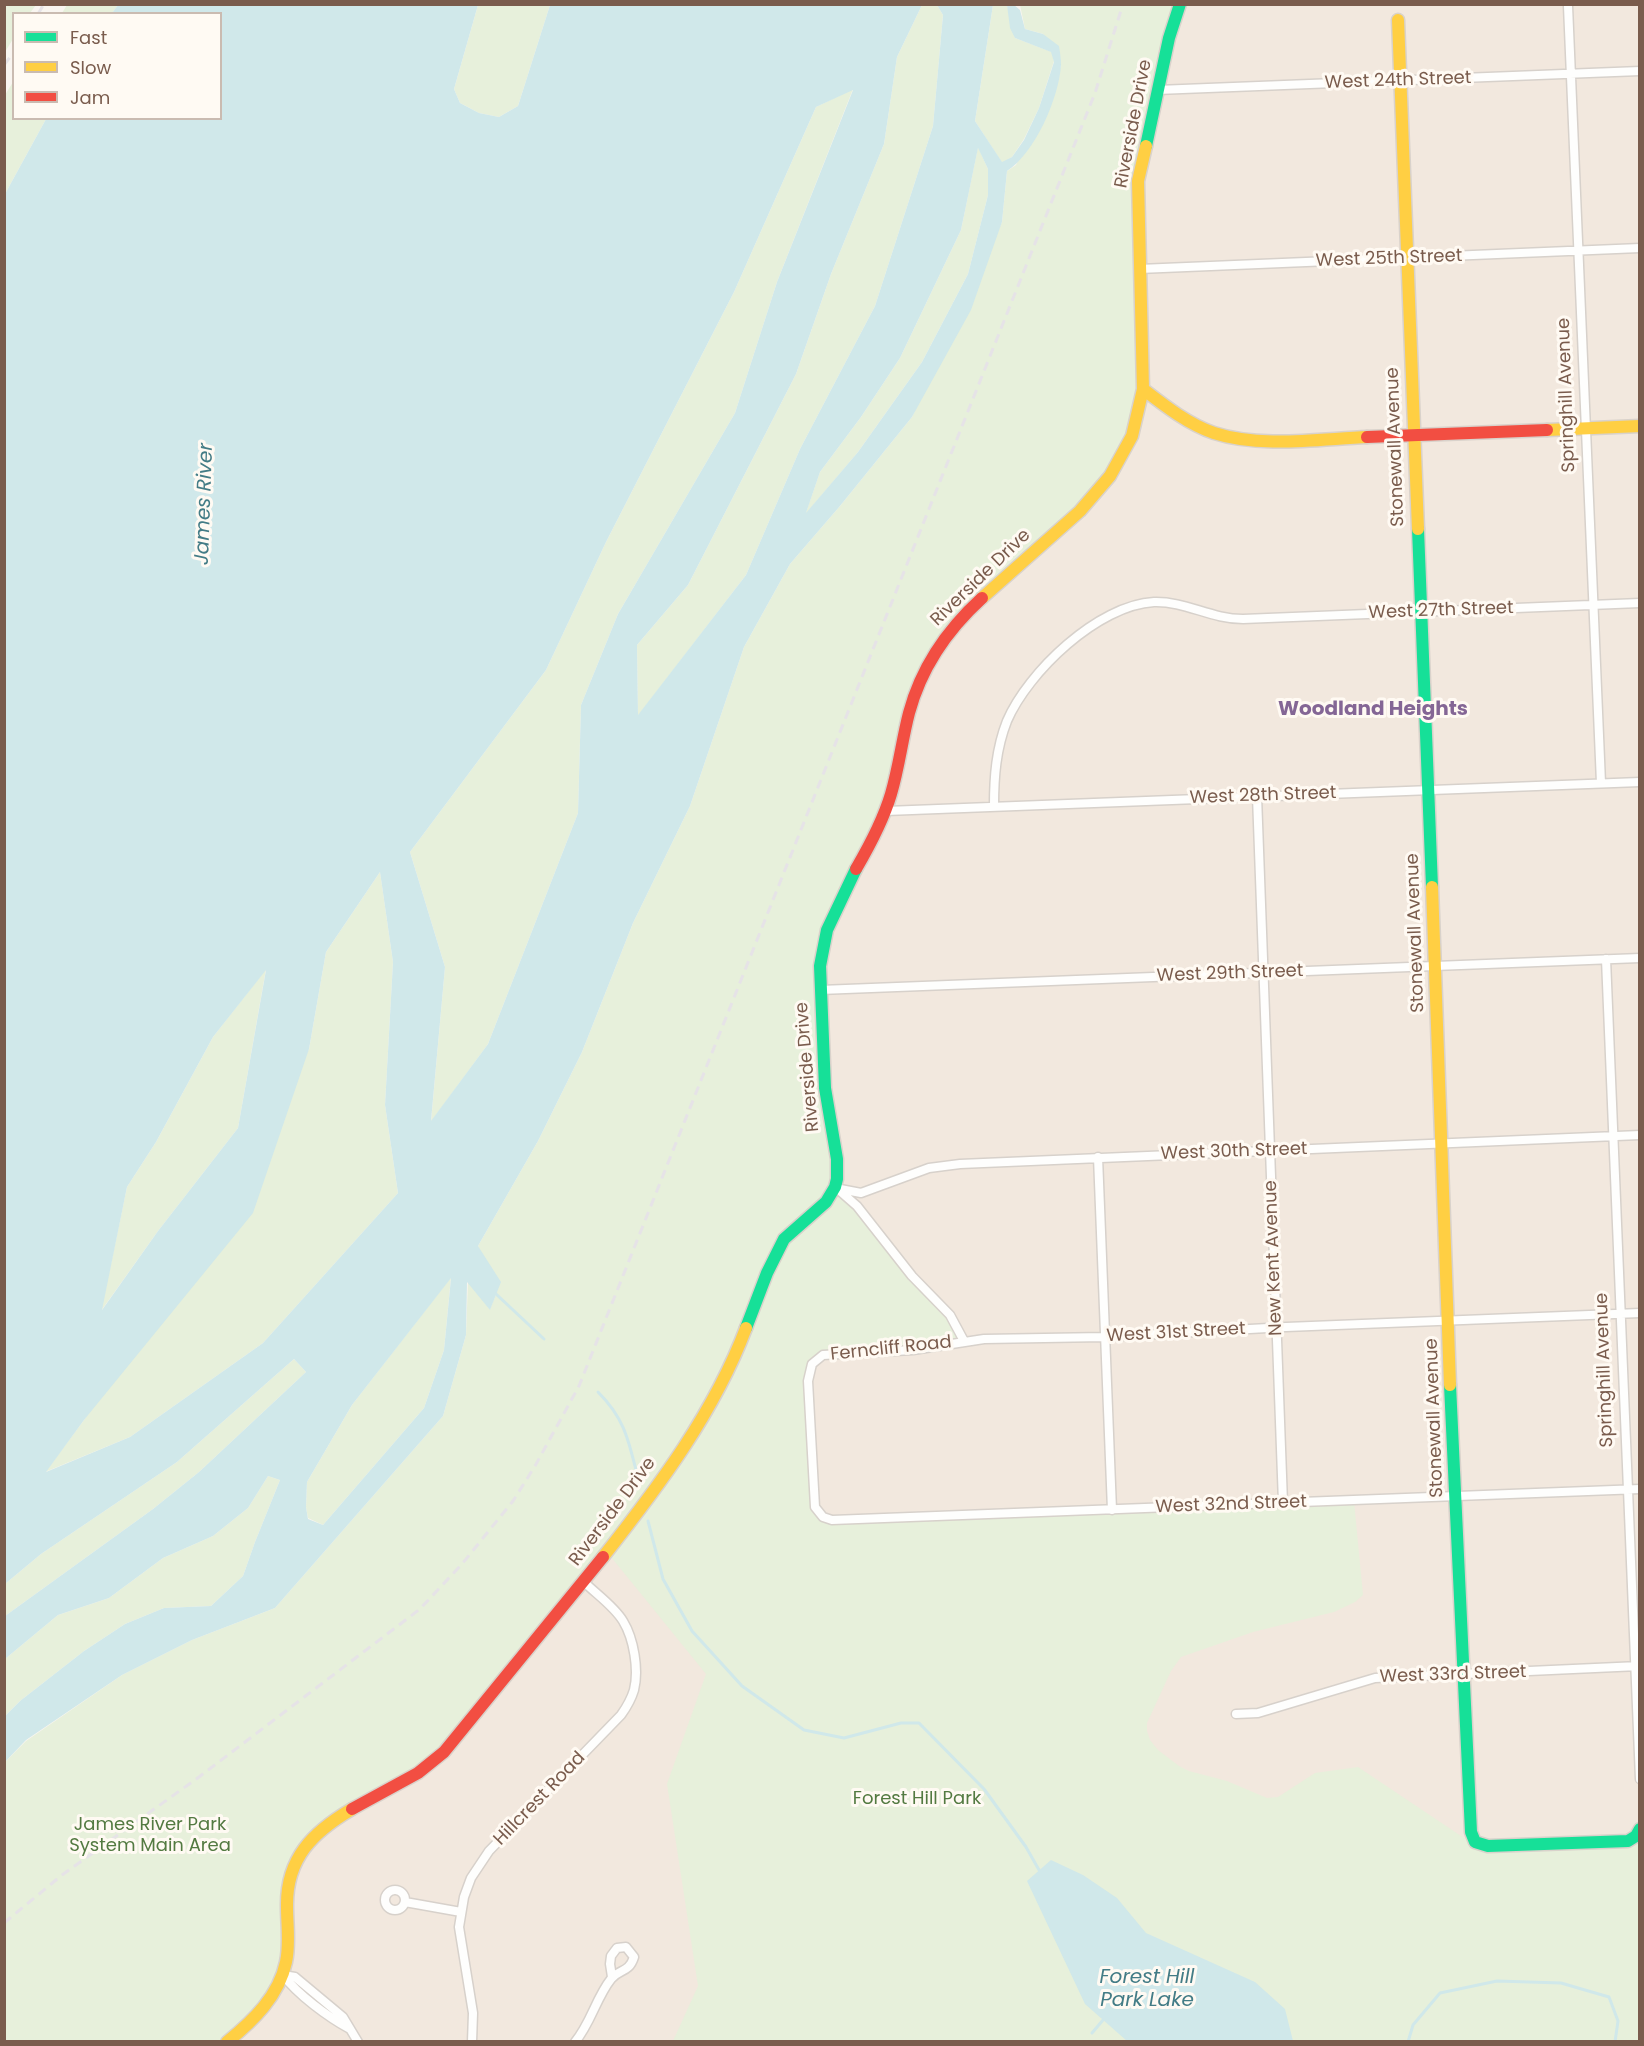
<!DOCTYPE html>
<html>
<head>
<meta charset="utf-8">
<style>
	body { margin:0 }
	#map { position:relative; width:1644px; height:2046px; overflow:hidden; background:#f9f5f0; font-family:Poppins,sans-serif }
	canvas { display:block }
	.frame { position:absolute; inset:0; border:6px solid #7a5c4d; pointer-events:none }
	.legend { position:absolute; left:12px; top:12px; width:210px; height:108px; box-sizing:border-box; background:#fffaf3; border:2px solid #cabbb1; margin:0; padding:8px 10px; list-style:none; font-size:18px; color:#7a5c4d }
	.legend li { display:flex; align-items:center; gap:12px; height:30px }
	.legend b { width:30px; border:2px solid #cabbb1 }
</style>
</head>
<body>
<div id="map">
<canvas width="1644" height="2046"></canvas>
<div class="frame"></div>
<ul class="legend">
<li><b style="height:8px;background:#16e098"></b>Fast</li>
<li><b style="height:8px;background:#ffcf43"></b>Slow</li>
<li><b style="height:8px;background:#f24e42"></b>Jam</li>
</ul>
</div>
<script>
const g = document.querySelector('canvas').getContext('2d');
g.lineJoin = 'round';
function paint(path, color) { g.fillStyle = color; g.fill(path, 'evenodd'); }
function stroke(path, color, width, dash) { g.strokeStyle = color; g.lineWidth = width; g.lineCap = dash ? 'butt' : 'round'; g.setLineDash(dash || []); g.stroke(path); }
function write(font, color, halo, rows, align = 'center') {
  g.font = font + ' Poppins,sans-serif'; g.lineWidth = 6; g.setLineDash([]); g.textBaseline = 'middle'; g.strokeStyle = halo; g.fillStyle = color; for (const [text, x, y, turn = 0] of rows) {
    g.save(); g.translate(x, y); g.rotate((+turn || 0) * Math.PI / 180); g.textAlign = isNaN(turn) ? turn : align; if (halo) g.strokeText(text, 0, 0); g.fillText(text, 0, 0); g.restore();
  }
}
const residential = new Path2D(`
	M1180 5H1639V2041L227 2042 291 1871 829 1121 821 959 907 717 1137 204Z`);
const green = new Path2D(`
	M5 4 36 5 30 13 14 14 13 39 5 52Z
	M67 5V4L118 5 112 13H62Z
	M478 5H550L518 106 499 117 479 113 460 103 454 89Z
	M922 5H937L943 15 933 126 875 306 800 449 746 575 638 716 637 645 688 585 796 374 831 274 884 144 897 57Z
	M993 5H1007L1015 38 1052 52 1054 61 1039 108 1024 139 1012 157 1002 163 975 121Z
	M1020 5H1180L1140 170 1143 389 1113 473 963 616 926 666 894 783 843 896 821 959 836 1183 941 1307 964 1341 827 1354 810 1369 816 1505 823 1517 1354 1501 1363 1595 1355 1602 1334 1612 1253 1632 1181 1657 1171 1671 1147 1723V1731L1150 1740 1158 1750 1179 1766 1189 1771 1227 1781 1267 1798 1278 1797 1315 1773 1358 1767 1476 1846 1625 1841 1639 1824V1755V2041H673L698 1986 667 1784 706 1674 607 1552 449 1746 362 1803 296 1860 283 1975 227 2041 5 2042V1762L26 1741 122 1675 192 1640 275 1608 443 1416 466 1335 468 1281 490 1309 496 1294 478 1246 538 1141 582 1052 633 923 690 806 744 647 790 564 840 506 912 417 1002 222 1007 171 1016 165 1061 66 1043 34 1025 29Z
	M13 82 14 118 46 119 5 194V95Z
	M853 89 777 282 735 413 618 614 581 705 578 813 488 1044 431 1122 445 967 410 852 546 670 606 542 734 292 816 107Z
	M978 147 988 169V195L968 274 922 362 858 452 805 515 820 472 861 417 900 358 961 230Z
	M380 872 393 962 385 1105 398 1193 263 1343 130 1437 45 1472 84 1420 309 1049 326 952Z
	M266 969 238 1128 158 1231 101 1311 127 1187 156 1142 213 1037Z
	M451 1277 444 1350 424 1408 323 1525 308 1518 306 1507 307 1482 352 1405Z
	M294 1359 306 1372 199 1472 153 1509 5 1616V1584L41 1554 177 1462Z
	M268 1476 280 1480 255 1542 243 1576 211 1606 164 1608 125 1624 84 1651 20 1701 5 1716V1659L58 1615 109 1598 163 1558 213 1536 248 1508Z`);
const water = new Path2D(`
	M118 5H478L454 89 460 103 479 113 499 117 518 106 550 5H922L897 57 884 144 831 274 796 374 688 585 637 645 638 715 746 575 800 449 875 306 933 126 943 15 937 5H993L975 121 1002 162 1012 157 1024 140 1039 108 1054 62 1051 52 1015 38 1010 28 1007 5H1014L1020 10 1025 29 1043 34 1059 46C1060 52 1061 59 1061 65 1059 98 1035 153 1007 171L1002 222 971 310 912 417 840 506 790 564 744 647 690 806 633 923 582 1052 538 1141 478 1246 501 1282 490 1310 467 1282 466 1335 443 1416 275 1608 192 1640 122 1675 26 1740 5 1762V1716L20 1701 84 1651 125 1624 164 1608 211 1606 243 1576 255 1542 280 1480 268 1476 248 1508 213 1536 163 1558 109 1598 58 1615 5 1659V1616L153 1509 199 1472 306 1372 294 1359 177 1462 41 1554 5 1584V194L46 119 220 118V14L112 13ZM853 90 777 282 735 413 618 614 581 705 578 813 488 1044 431 1121 445 967 410 852 546 670 606 542 734 292 816 107ZM978 148 988 169V195L968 274 922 362 858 452 806 513 820 472 861 417 900 358 961 230ZM380 872 393 962 385 1105 398 1193 263 1343 130 1437 46 1472 84 1420 253 1213 309 1049 326 952ZM266 970 238 1128 158 1231 102 1310 127 1187 156 1142 213 1037ZM451 1278 444 1350 424 1408 323 1525 308 1519 306 1507 307 1482 352 1405Z
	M1051 1860 1083 1875 1117 1898 1146 1933 1255 1982 1285 2009 1293 2041H1127L1085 2004 1027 1881Z`);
const stream = new Path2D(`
	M496 1294 544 1339
	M598 1392C627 1421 629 1444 639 1482
	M648 1521 663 1579 692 1631 742 1686 804 1730 844 1738 901 1723H919L984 1789 1026 1847 1039 1870
	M1092 2033 1103 2020
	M1408 2042 1413 2025 1440 1993 1497 1981 1561 1983 1609 1997 1618 2021 1615 2042`);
const street = new Path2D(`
	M1568 6 1601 783
	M1157 90 1640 71
	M1139 269 1640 248
	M1257 796 1283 1503
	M994 806C994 777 996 749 1007 721 1028 672 1098 605 1154 602 1185 601 1211 619 1243 619L1640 603
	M886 811 1640 782
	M1606 959 1640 1779
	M820 990 1640 958
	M1098 1157 1112 1510
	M835 1188 861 1193 929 1168 960 1164 1640 1135
	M841 1192 857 1206 912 1276 950 1315 964 1341
	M1640 1313 1286 1327 1104 1337 984 1339 913 1350 823 1355 812 1364 808 1381 815 1507 823 1517 832 1520 1640 1489
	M1236 1714 1258 1713 1375 1678 1639 1666
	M385 1900a10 10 0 1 1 20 0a10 10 0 1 1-20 0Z
	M405 1902 461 1912
	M283 1975 295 1977 343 2017 358 2042
	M283 1975C298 1995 328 2017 350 2029
	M472 2042 473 2013 459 1927 464 1897 471 1878 489 1851 621 1715C626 1708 631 1700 634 1690 639 1670 634 1639 623 1621 614 1606 596 1594 583 1581
	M575 2042C591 2023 596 1998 611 1979 619 1969 629 1973 634 1957L626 1947 617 1948 611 1956 610 1964 612 1977`);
const fast = new Path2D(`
	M1146 146 1169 38 1180 4
	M1418 529 1432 887
	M746 1328 767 1273 784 1239 826 1202 835 1187 837 1179V1159L825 1088 820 966 827 930 856 869
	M1450 1385 1471 1832 1475 1842 1488 1846 1628 1841 1636 1836 1640 1829`);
const slow = new Path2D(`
	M1398 20 1418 529
	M1143 389C1165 406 1188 424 1214 433 1260 448 1319 439 1367 437
	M1547 430 1640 426
	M982 598 1080 511 1110 476 1132 436 1143 389 1138 181 1146 146
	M1432 887 1450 1385
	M603 1557C659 1486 714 1413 746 1328
	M227 2042C253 2021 279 1996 286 1962 290 1944 287 1925 287 1907 286 1858 313 1832 352 1809`);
const jam = new Path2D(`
	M1367 437 1547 430
	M856 869C870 845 883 821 891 794 899 767 902 740 909 713 921 668 948 629 982 598
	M352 1809 418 1773 444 1752 603 1557`);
const rail = new Path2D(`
	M38 14 44 4
	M4 65 14 52
	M4 1923 62 1875 199 1777 420 1609 462 1564 513 1501 535 1466 579 1386 1095 93 1123 4`);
const streetNames = [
	["West 24th Street",1398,81,-2],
	["Riverside Drive",1134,124,-79],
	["West 25th Street",1389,259,-2],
	["Springhill Avenue",1567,395,-92],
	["Stonewall Avenue",1396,447,-92],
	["Riverside Drive",981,578,-44],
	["West 27th Street",1441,611,-2],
	["West 28th Street",1263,796,-2],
	["Stonewall Avenue",1416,933,-92],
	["West 29th Street",1230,974,-2],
	["Riverside Drive",808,1067,-95],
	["West 30th Street",1234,1152,-2],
	["New Kent Avenue",1274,1258,-92],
	["West 31st Street",1176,1333,-3],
	["Ferncliff Road",891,1349,-6],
	["Springhill Avenue",1605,1370,-92],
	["Stonewall Avenue",1435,1418,-92],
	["West 32nd Street",1231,1505,-2],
	["Riverside Drive",613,1512,-53],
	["West 33rd Street",1453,1675,-2],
	["Hillcrest Road",540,1799,-46]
];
const parkNames = [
	["Forest Hill Park",917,1799],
	["James River Park",150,1825],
	["System Main Area",150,1846]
];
const waterNames = [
	["James River",205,504,-88],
	["Forest Hill",1147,1978],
	["Park Lake",1147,2001]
];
const neighbourhoodNames = [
	["Woodland Heights",1373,710]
];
paint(residential, '#f2e8de');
paint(green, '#e7f0db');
paint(water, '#d0e8ea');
stroke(stream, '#d0e8ea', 3);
stroke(street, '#d7d1cb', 11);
stroke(fast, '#d9d2cb', 15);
stroke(slow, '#d9d2cb', 15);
stroke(jam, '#d9d2cb', 15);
stroke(street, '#fefefd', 8);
stroke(fast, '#16e098', 12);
stroke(slow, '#ffcf43', 12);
stroke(jam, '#f24e42', 12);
stroke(rail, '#e6e3e7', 3, [9, 6]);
write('18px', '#7a5c4d', '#fffaf3', streetNames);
write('18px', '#537a41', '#fffaf3', parkNames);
write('italic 20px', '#437c86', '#fffaf3', waterNames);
write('bold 20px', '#846695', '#fffaf3', neighbourhoodNames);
</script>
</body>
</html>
